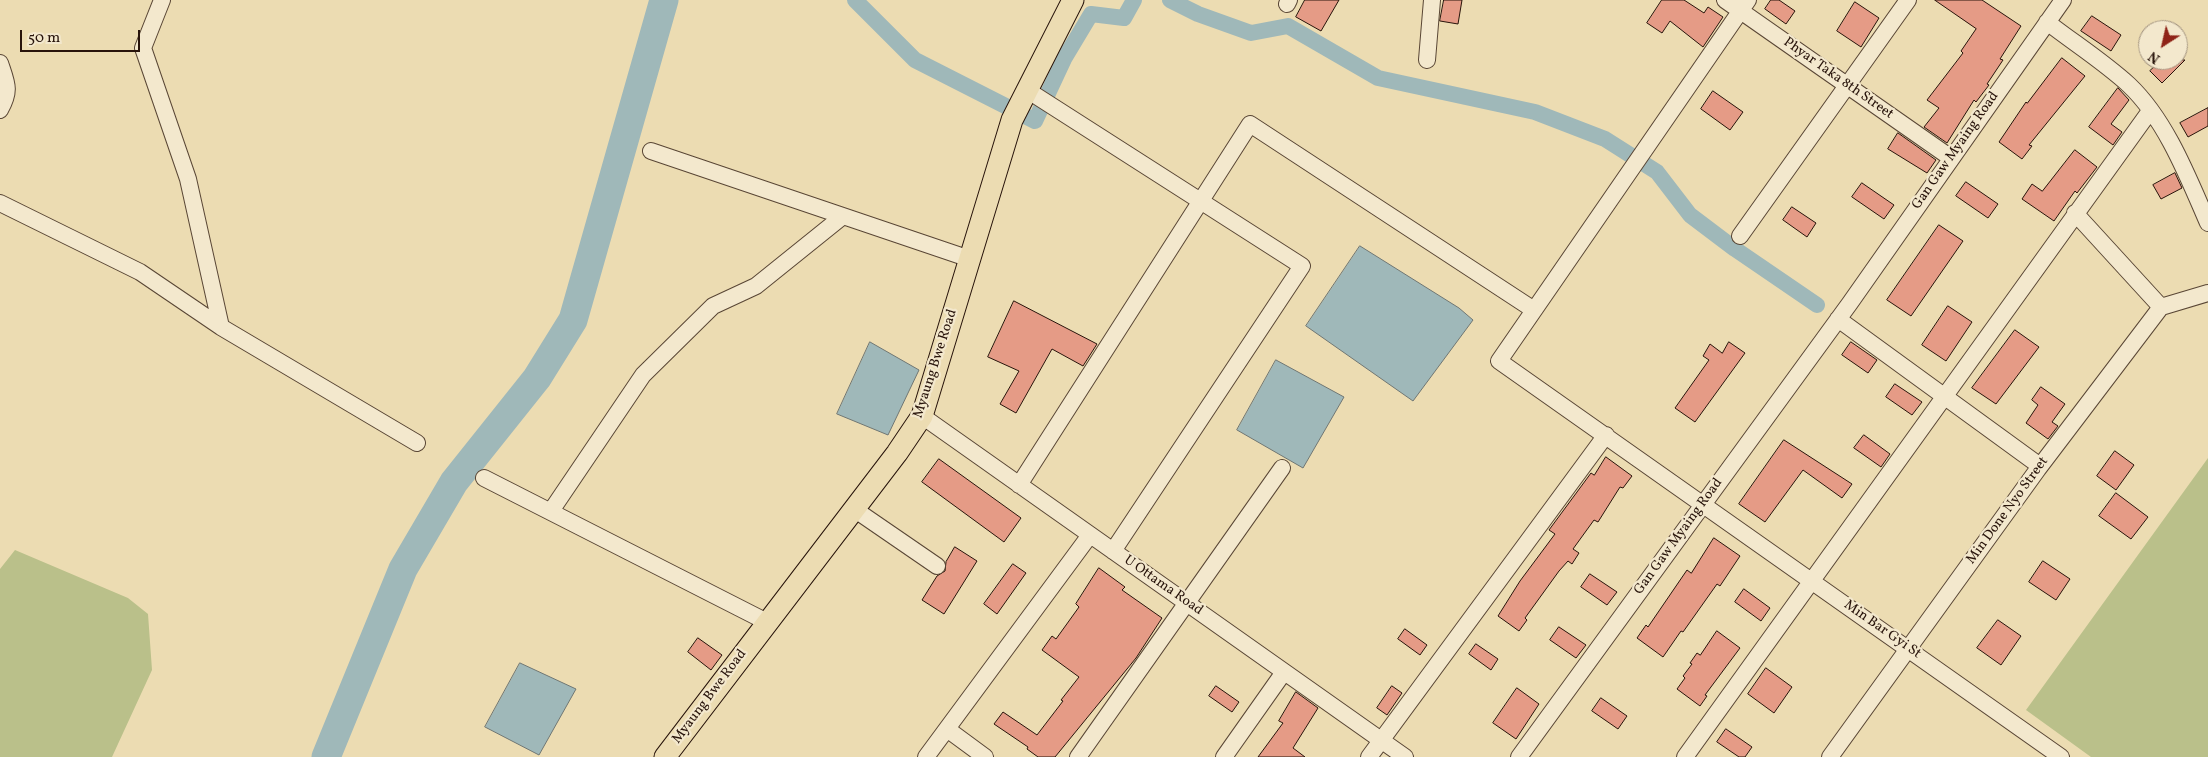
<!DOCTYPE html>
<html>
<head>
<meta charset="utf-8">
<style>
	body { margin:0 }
	#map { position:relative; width:2208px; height:757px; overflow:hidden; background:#ecdcb2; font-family:Vollkorn,serif }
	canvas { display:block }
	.north { position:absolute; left:2138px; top:20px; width:50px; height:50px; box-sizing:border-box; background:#f3e8cd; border:1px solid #a2937f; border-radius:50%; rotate:215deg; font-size:14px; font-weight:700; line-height:20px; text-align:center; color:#28140b }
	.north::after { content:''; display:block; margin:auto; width:18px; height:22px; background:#8f2418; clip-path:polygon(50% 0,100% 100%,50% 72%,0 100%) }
	.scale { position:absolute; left:20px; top:30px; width:120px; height:22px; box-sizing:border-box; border:2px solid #28140b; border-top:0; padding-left:6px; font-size:15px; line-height:18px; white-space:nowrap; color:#28140b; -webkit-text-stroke:4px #f3e8cd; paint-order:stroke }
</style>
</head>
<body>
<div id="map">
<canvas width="2208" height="757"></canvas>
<div class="north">N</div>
<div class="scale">50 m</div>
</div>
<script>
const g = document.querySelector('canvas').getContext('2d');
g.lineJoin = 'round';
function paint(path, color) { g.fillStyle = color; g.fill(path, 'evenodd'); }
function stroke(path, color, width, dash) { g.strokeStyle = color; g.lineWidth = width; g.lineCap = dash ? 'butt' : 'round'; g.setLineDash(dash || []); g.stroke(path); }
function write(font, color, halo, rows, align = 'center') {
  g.font = font + ' Vollkorn,serif'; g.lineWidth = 4.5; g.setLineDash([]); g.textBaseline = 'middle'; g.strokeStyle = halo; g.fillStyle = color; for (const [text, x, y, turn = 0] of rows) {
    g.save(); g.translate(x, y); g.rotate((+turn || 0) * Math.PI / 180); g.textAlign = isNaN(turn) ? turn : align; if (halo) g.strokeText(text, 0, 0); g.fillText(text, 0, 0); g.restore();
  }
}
const green = new Path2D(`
	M2208 458V757H2091L2026 710Z
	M15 550 128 598 148 614 152 670 112 757H0V569Z`);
const water = new Path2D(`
	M1360 246 1459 308 1473 320 1413 401 1306 326Z
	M870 342 919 370 888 435 837 414Z
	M1276 360 1344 397 1303 468 1237 430Z
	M520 663 576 689 539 755 485 727Z`);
const canal = new Path2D(`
	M855 0 915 60 1035 121 1064 59 1091 14 1124 18 1134 0
	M1170 0 1198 14 1251 33 1288 26 1378 78 1535 112 1605 139 1657 172 1690 215 1735 249 1817 305`);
const river = new Path2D(`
	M326 757 403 569 454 482 537 378 573 320 664 0`);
const building = new Path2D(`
	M1305 0H1339L1321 31 1296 17Z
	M1444 0H1462L1458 24 1440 21Z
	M1662 0H1684L1704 13 1708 7 1723 17 1703 47 1670 21 1662 33 1647 23Z
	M1771 0H1779L1795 11 1786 24 1765 9Z
	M1935 0H1982L2021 26 2000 59 2003 60 1987 84 1989 85 1976 102 1974 100 1947 143 1924 127 1939 108 1927 100 1963 53 1961 51 1976 29Z
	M1855 2 1879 18 1861 47 1837 31Z
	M2092 16 2121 35 2111 51 2081 31Z
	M2062 58 2085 76 2029 145 2032 146 2022 159 1999 142 2026 102 2027 103Z
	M2162 60H2185L2162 83 2150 71Z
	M2118 88 2129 100 2111 124 2122 132 2113 145 2089 127Z
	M1713 91 1743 112 1730 130 1701 109Z
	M2208 108V126L2188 137 2180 123Z
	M1898 133 1936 160 1927 173 1888 149Z
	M2075 150 2097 167 2077 193 2075 191 2054 221 2022 199 2032 184 2042 191Z
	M2175 173 2182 188 2161 199 2153 185Z
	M1966 182 1998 204 1988 218 1956 196Z
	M1862 183 1894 205 1884 219 1852 197Z
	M1792 207 1816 223 1807 237 1783 220Z
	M1939 225 1963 241 1911 316 1887 300Z
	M1014 301 1097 344 1083 366 1052 349 1016 413 1000 404 1019 371 988 357Z
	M1948 306 1972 322 1946 361 1922 345Z
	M2015 330 2039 347 1996 404 1972 388Z
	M1729 342 1745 353 1695 422 1675 408 1709 360 1703 356 1710 344 1722 353Z
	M1851 342 1877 360 1868 373 1842 355Z
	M1895 384 1922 402 1912 415 1886 397Z
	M2041 387 2065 404 2052 422 2058 426 2048 439 2026 423 2038 405 2032 400Z
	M1864 435 1890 454 1881 467 1854 448Z
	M1784 440 1852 484 1842 498 1803 470 1765 522 1739 504Z
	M2115 451 2134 465 2116 490 2097 476Z
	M1606 457 1632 476 1623 488 1620 487 1598 522 1594 520 1573 549 1579 553 1572 564 1568 561 1559 571 1525 618 1527 620 1519 631 1498 616 1520 581 1555 534 1549 530 1591 473 1594 475Z
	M939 459 1021 518 1004 542 922 482Z
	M2116 493 2148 517 2131 539 2099 516Z
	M1714 538 1740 556 1720 586 1717 584 1683 632 1681 631 1663 657 1637 638 1646 625 1648 627 1687 570 1691 573Z
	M955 547 977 561 944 614 922 600 937 576 945 571 946 562Z
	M2043 561 2070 579 2056 600 2029 582Z
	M1013 564 1026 573 997 614 984 604Z
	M1099 568 1125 587 1122 590 1162 618 1136 658 1055 757H1038L1027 749 1028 747 994 724 1003 712 1037 735 1063 701 1061 700 1079 677 1042 650 1052 636 1056 639 1079 607 1076 604Z
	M1590 574 1617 592 1607 605 1581 587Z
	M1744 589 1770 608 1761 621 1735 602Z
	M1998 620 2021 636 2001 665 1977 648Z
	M1559 627 1586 645 1576 658 1550 640Z
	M1405 629 1427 645 1420 655 1398 639Z
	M1717 631 1740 648 1705 695 1707 696 1700 706 1677 689 1685 678 1683 676 1692 664 1690 663 1697 653 1700 655Z
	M698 638 722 655 711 670 688 652Z
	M1476 644 1498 659 1491 670 1469 654Z
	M1766 668 1792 687 1774 713 1748 694Z
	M1216 686 1239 702 1232 712 1209 696Z
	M1392 686 1402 693 1387 715 1377 708Z
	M1517 688 1539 704 1516 739 1493 723Z
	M1296 692 1318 708 1293 748 1305 757H1258L1283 723 1279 721Z
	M1601 698 1627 716 1618 729 1592 711Z
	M1726 729 1752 747 1745 757H1739L1717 742Z`);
const minor = new Path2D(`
	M162 0 143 48 188 179 221 327
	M1725 0 1951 158
	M1748 0 1499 361 2061 757
	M1287 4 1289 0
	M2047 22C2074 43 2104 62 2129 85 2166 120 2188 177 2208 223
	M1427 60 1432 0
	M0 63C7 84 11 90 0 110
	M1027 90 1302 266 1113 551
	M651 151 970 259
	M0 203 140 272 221 327 417 443
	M2075 213 2161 307
	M1740 236 1908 0
	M1838 319 2040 466
	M922 416 1405 757
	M484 478 767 622
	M1019 485 1250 124 1534 310
	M854 509 937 566
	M551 511 643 375 713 306 756 286 843 216
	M947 729 985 757
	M926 757 1090 535
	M1078 757 1282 468
	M1224 757 1284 672
	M1369 757 1606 435
	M1519 757 1850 303 2063 0
	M1685 757 2150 111
	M1830 757 2038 469 2161 307 2208 293`);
const major = new Path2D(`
	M665 757 897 453 922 416 1012 120 1073 0`);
const streetNames = [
	["Phyar Taka 8th Street",1838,79,35],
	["Gan Gaw Myaing Road",1956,151,-55],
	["Myaung Bwe Road",936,364,-72],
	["Min Done Nyo Street",2008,511,-54],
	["Gan Gaw Myaing Road",1679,537,-54],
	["U Ottama Road",1163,586,35],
	["Min Bar Gyi St",1882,630,35],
	["Myaung Bwe Road",710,697,-53]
];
paint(green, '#bac08a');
paint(water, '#9fb8b9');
stroke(water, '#6f7673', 1);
stroke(canal, '#9fb8b9', 16);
stroke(river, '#9fb8b9', 29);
paint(building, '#e59b86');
stroke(building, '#28140b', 1);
stroke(minor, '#594635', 18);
stroke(major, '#28140b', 23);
stroke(minor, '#f3e8cd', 16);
stroke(major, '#ecdcb2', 21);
write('14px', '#28140b', '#f3e8cd', streetNames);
</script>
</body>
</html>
